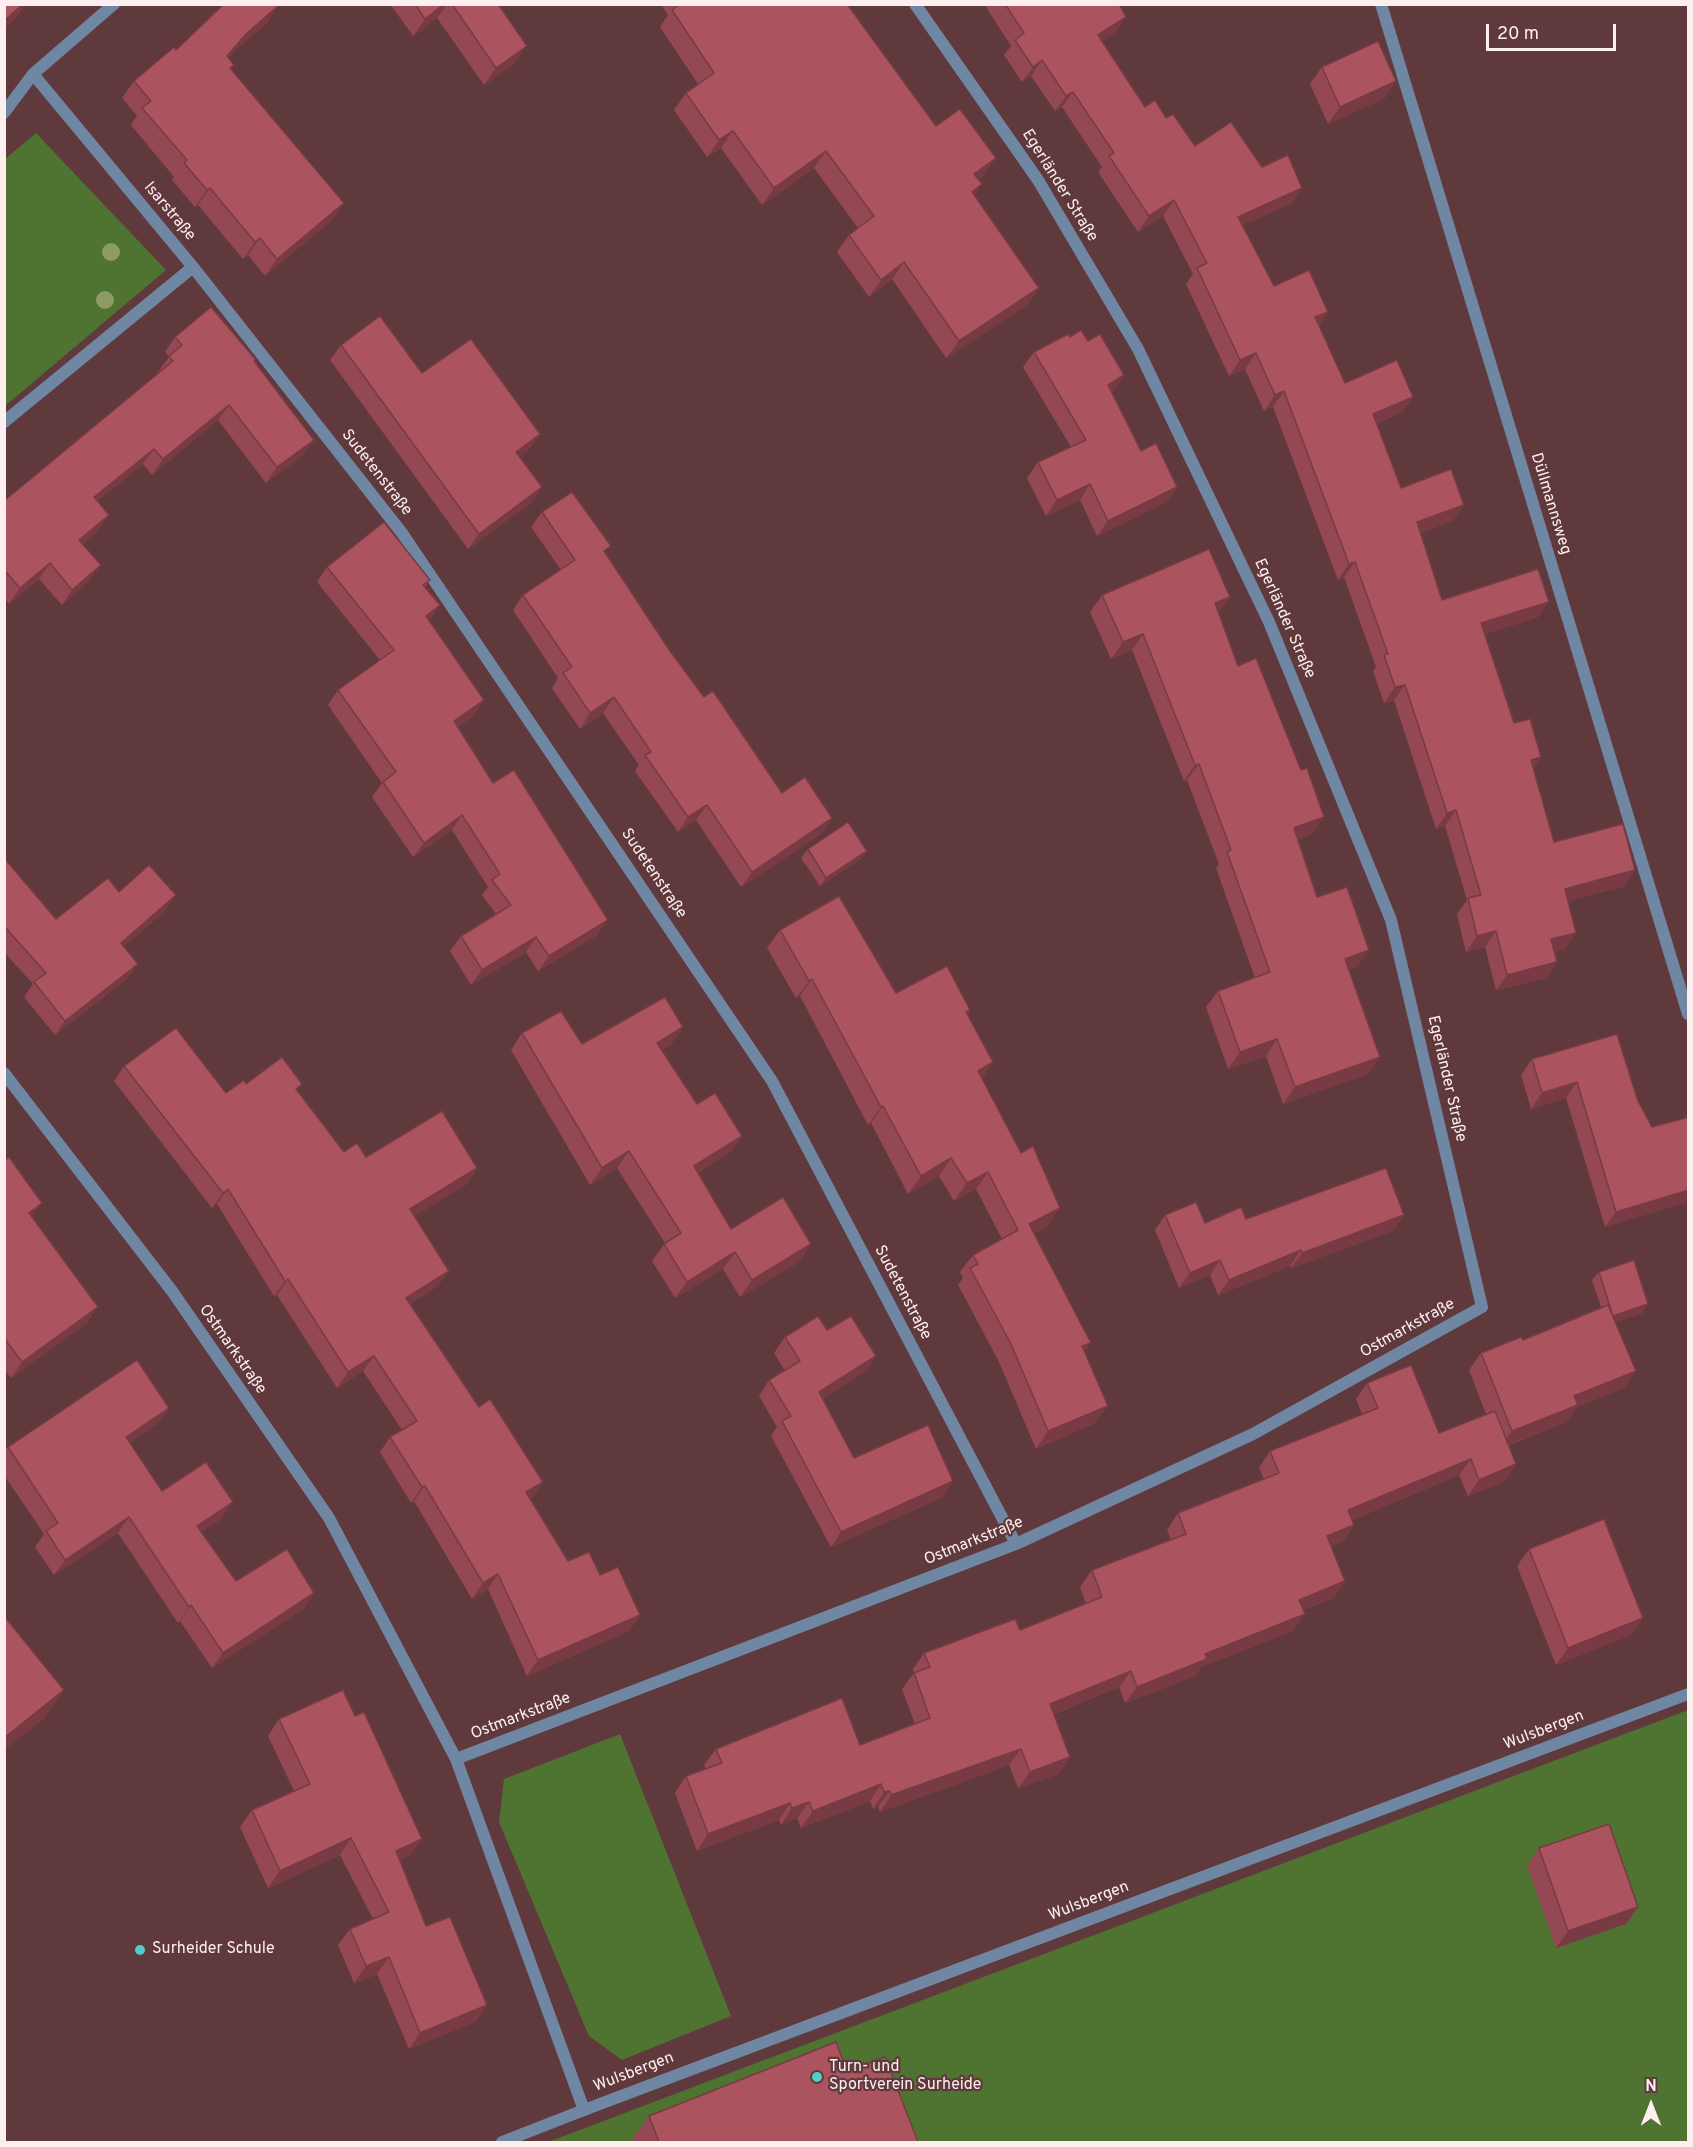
<!DOCTYPE html>
<html>
<head>
<meta charset="utf-8">
<style>
	body { margin:0 }
	#map { position:relative; width:1693px; height:2147px; overflow:hidden; background:#60393d; font-family:Overpass,sans-serif }
	canvas { display:block }
	.frame { position:absolute; inset:0; border:6px solid #fdeeef; pointer-events:none }
	.north { position:absolute; left:1621px; top:2075px; width:60px; height:60px; -webkit-text-stroke:4px #60393d; paint-order:stroke; rotate:0deg; font-size:16px; font-weight:700; line-height:24px; text-align:center; color:#fdeeef }
	.north::after { content:''; display:block; margin:auto; width:21px; height:27px; background:#fdeeef; clip-path:polygon(50% 0,100% 100%,50% 72%,0 100%) }
	.scale { position:absolute; left:1486px; top:24px; width:130px; height:27px; box-sizing:border-box; border:3px solid #fdeeef; border-top:0; padding-left:8px; font-size:18px; line-height:21px; white-space:nowrap; color:#fdeeef; -webkit-text-stroke:4px #60393d; paint-order:stroke }
</style>
</head>
<body>
<div id="map">
<canvas width="1693" height="2147"></canvas>
<div class="frame"></div>
<div class="north">N</div>
<div class="scale">20 m</div>
</div>
<script>
const g = document.querySelector('canvas').getContext('2d');
g.lineJoin = 'round';
function paint(path, color) { g.fillStyle = color; g.fill(path, 'evenodd'); }
function stroke(path, color, width, dash) { g.strokeStyle = color; g.lineWidth = width; g.lineCap = dash ? 'butt' : 'round'; g.setLineDash(dash || []); g.stroke(path); }
function write(font, color, halo, rows, align = 'center') {
  g.font = font + ' Overpass,sans-serif'; g.lineWidth = 4.5; g.setLineDash([]); g.textBaseline = 'middle'; g.strokeStyle = halo; g.fillStyle = color; for (const [text, x, y, turn = 0] of rows) {
    g.save(); g.translate(x, y); g.rotate((+turn || 0) * Math.PI / 180); g.textAlign = isNaN(turn) ? turn : align; if (halo) g.strokeText(text, 0, 0); g.fillText(text, 0, 0); g.restore();
  }
}
const green = new Path2D(`
	M36 133 166 270 5 406V159Z
	M1688 1710V2142H548Z
	M620 1734 731 2016 622 2060 589 2036 499 1822 504 1779Z`);
const street = new Path2D(`
	M1381 4 1688 1014
	M33 74 193 267 402 533 772 1081 1016 1544
	M4 113 33 74 114 4
	M4 422 193 267
	M4 1073 172 1291 329 1518 456 1759 584 2110
	M456 1759 1016 1544 1253 1434 1482 1307 1391 920 1269 622 1138 349 1038 180 915 4
	M502 2142 584 2110 1688 1694`);
const trees = [
	[111,252],
	[105,300]
];
const wall = new Path2D(`
	M390 4H502L499 6 515 63 484 85 437 18 413 36Z
	M661 4H847L936 126 984 175 978 179 974 195 1039 288 1027 305 946 358 892 279 869 297 837 252 849 235 858 228 814 168 762 205 721 148 707 157 674 110 686 93 698 84 660 27 668 15Z
	M984 4H1119L1116 32 1102 41 1145 107 1166 118 1195 146 1262 167 1302 188 1291 204 1242 225 1274 286 1328 312 1319 325 1345 383 1413 397 1402 412 1376 424 1401 488 1453 521 1420 533 1442 600 1538 617 1485 634 1514 723 1533 769 1554 842 1625 886 1568 901 1565 949 1554 951 1557 962 1546 978 1496 990 1485 947 1466 952 1457 914 1467 900 1445 826 1436 829 1394 700 1384 703 1373 671 1376 667 1344 577 1338 580 1273 407 1264 411 1245 369 1229 376 1186 284 1193 274 1163 216 1138 232 1098 172 1102 167 1062 107 1055 111 1031 76 1022 82 1004 55 1011 46Z
	M267 23 235 50 228 58 234 65 230 69 332 220 265 276 248 255 243 259 198 205 195 207 172 180 174 177 131 125 137 116 122 98 134 81 176 50Z
	M1322 67 1385 98 1328 124 1310 84Z
	M175 337 255 361 303 455 266 483 218 420 152 475 143 464 97 501 109 515 98 531 83 543 90 580 62 605 39 579 9 604 4 598V501L159 373 158 372 169 357 165 352Z
	M341 345 422 373 540 434 529 449 520 456 532 502 468 549 330 360Z
	M1034 352 1114 391 1111 392 1141 451 1177 487 1167 502 1097 536 1080 500 1046 516 1027 478 1038 462 1071 447 1023 367Z
	M542 512 606 553 670 651 704 697 782 793 832 818 821 834 741 887 696 820 678 832 635 771 639 765 603 713 580 729 552 688 558 678 513 610 523 595 561 570 531 527Z
	M327 567 430 580 425 587 429 621 484 700 474 715 457 727 493 783 597 935 538 971 526 952 471 985 450 951 461 936 496 914 482 895 488 887 452 830 413 857 372 797 382 783 328 705 338 690 380 660 317 582Z
	M1102 595 1219 613 1238 666 1313 833 1298 839 1317 897 1358 966 1349 969 1380 1057 1368 1074 1283 1104 1266 1056 1228 1069 1206 1007 1218 991 1255 978 1216 868 1219 864 1187 780 1184 781 1132 650 1111 659 1090 612Z
	M808 849 867 851 861 859 820 886 801 858Z
	M4 858 56 919 119 892 166 910 124 946 127 979 55 1035 24 997 33 984 4 952Z
	M780 930 896 993 970 1010 967 1014 993 1062 982 1078 1048 1226 1034 1233 1085 1351 1095 1423 1036 1449 999 1362 958 1285 963 1278 960 1272 973 1255 1002 1239 976 1189 954 1201 939 1176 908 1194 871 1123 868 1125 800 996 796 998 767 948Z
	M683 1027 671 1044 661 1050 697 1104 742 1136 730 1152 698 1173 731 1229 800 1261 740 1297 723 1269 675 1298 652 1261 665 1243 617 1168 590 1185 511 1050 522 1033 582 1044Z
	M1532 1059 1638 1101 1652 1127 1689 1117 1605 1227 1566 1098 1531 1109 1521 1075Z
	M124 1066 226 1093 246 1084 297 1091 344 1152 366 1157 477 1168 467 1184 414 1216 438 1286 410 1304 479 1407 543 1482 532 1498 530 1499 568 1561 600 1575 640 1615 629 1631 527 1676 488 1589 472 1599 414 1501 411 1503 380 1452 390 1437 402 1430 363 1371 337 1388 277 1295 274 1296 217 1204 212 1208 114 1081Z
	M4 1161 87 1323 11 1378 4 1369Z
	M1165 1215 1205 1223 1246 1219 1393 1231 1291 1268 1290 1266 1218 1295 1210 1275 1179 1288 1155 1230Z
	M1599 1272 1648 1304 1642 1313 1615 1322 1624 1388 1577 1407 1566 1422 1509 1445 1516 1464 1505 1481 1468 1496 1459 1475 1352 1520 1354 1525 1343 1541 1331 1546 1345 1581 1333 1598 1303 1610 1293 1631 1201 1667 1195 1676 1125 1703 1119 1687 1054 1714 1070 1757 1058 1774 1018 1788 1009 1765 880 1812 878 1807 873 1809 870 1801 801 1828 797 1818 781 1825 779 1820 697 1851 675 1793 686 1776 706 1769 704 1765 716 1749 860 1745 915 1724 902 1689 914 1673 913 1669 924 1653 1020 1630 1086 1604 1080 1587 1092 1570 1171 1540 1167 1530 1178 1513 1264 1479 1259 1468 1270 1451 1362 1414 1356 1399 1367 1383 1439 1433 1486 1414 1469 1370 1481 1353 1523 1340 1601 1307 1592 1280Z
	M827 1330 876 1356 866 1371 823 1398 854 1458 943 1497 831 1547 771 1436 777 1427 759 1396 769 1380 785 1371 774 1353 785 1337Z
	M169 1408 158 1423 129 1443 162 1491 222 1518 201 1532 236 1581 314 1593 303 1609 212 1668 180 1621 178 1623 118 1533 54 1575 35 1547 44 1534 4 1475V1451L8 1447Z
	M1529 1549 1643 1618 1631 1635 1556 1665 1517 1566Z
	M355 1716 422 1839 410 1855 399 1860 426 1926 487 2005 475 2022 409 2049 377 1974 354 1983 338 1945 350 1929 373 1919 340 1855 268 1888 240 1827 252 1810 294 1791 268 1736 279 1719Z
	M1539 1848 1638 1907 1626 1924 1556 1948 1527 1865Z
	M847 2071 918 2142H630L649 2116Z`);
const shadedWall = new Path2D(`
	M23 4H26L16 18 4 29V21Z
	M444 4H447L437 18 413 36 425 19Z
	M278 6 267 23 235 50 215 73 227 56 247 33Z
	M1126 17 1116 32 1087 51 1098 35Z
	M527 46 515 63 484 85 496 68Z
	M1042 60 1031 76 1022 82 1033 67Z
	M1396 81 1385 98 1328 124 1340 107Z
	M1073 92 1062 107 1055 111 1066 96Z
	M733 131 721 148 707 157 719 140Z
	M826 151 814 168 762 205 774 188Z
	M996 158 984 175 962 191 974 174Z
	M982 184 970 202 972 192Z
	M210 188 198 205 195 207 207 190Z
	M1302 188 1291 204 1227 232 1238 217Z
	M1174 200 1163 216 1138 232 1149 216Z
	M344 203 332 220 265 276 277 259Z
	M260 238 248 255 243 259 255 242Z
	M904 262 892 279 869 297 881 280Z
	M1039 288 1027 305 946 358 959 341Z
	M1328 312 1317 327 1315 317Z
	M1256 353 1245 369 1229 376 1240 360Z
	M1124 375 1114 391 1097 400 1108 385Z
	M1284 391 1273 407 1264 411 1275 395Z
	M1413 397 1402 412 1362 430 1373 414Z
	M229 405 218 420 152 475 163 459Z
	M540 434 529 449 506 467 516 452Z
	M314 440 303 455 266 483 277 467Z
	M154 449 143 464 83 513 94 497Z
	M1090 484 1080 500 1046 516 1057 500Z
	M542 487 532 502 468 549 479 534Z
	M1177 487 1167 502 1097 536 1108 521Z
	M1464 505 1453 521 1406 538 1417 522Z
	M109 515 98 531 68 555 79 540Z
	M1355 562 1344 577 1338 580 1349 564Z
	M50 563 39 579 9 604 20 588Z
	M101 565 90 580 62 605 72 590Z
	M1230 597 1218 614 1215 603Z
	M1549 602 1538 617 1470 639 1481 623Z
	M440 605 430 620 416 631 426 616Z
	M1143 634 1132 650 1111 659 1123 642Z
	M1405 685 1394 700 1384 703 1395 687Z
	M614 697 603 713 580 729 590 713Z
	M484 700 474 715 443 736 454 721Z
	M1541 757 1531 773V760Z
	M1199 764 1187 780 1184 781 1195 765Z
	M707 805 696 820 678 832 688 817Z
	M1456 810 1445 826 1436 829 1447 813Z
	M462 815 452 830 413 857 424 843Z
	M1324 817 1313 833 1282 844 1294 828Z
	M832 818 821 834 741 887 752 872Z
	M867 851 861 859 820 886 826 878Z
	M1635 870 1625 886 1554 905 1565 889Z
	M176 895 166 910 111 958 121 943Z
	M608 920 597 935 538 971 549 956Z
	M1496 931 1485 947 1466 952 1477 936Z
	M1576 933 1565 949 1540 955 1551 939Z
	M536 937 526 952 471 985 482 970Z
	M1369 950 1358 966 1333 975 1345 959Z
	M1557 962 1546 978 1496 990 1507 975Z
	M138 964 127 979 55 1035 65 1021Z
	M812 979 800 996 796 998 809 981Z
	M683 1027 671 1044 645 1059 657 1043Z
	M1277 1039 1266 1056 1228 1069 1240 1052Z
	M1380 1057 1368 1074 1283 1104 1295 1087Z
	M993 1062 981 1080 978 1071Z
	M1577 1082 1566 1098 1531 1109 1542 1093Z
	M883 1106 871 1123 868 1125 881 1107Z
	M742 1136 730 1152 682 1183 694 1166Z
	M629 1151 617 1168 590 1185 602 1168Z
	M951 1158 939 1176 908 1194 921 1176Z
	M477 1168 467 1184 400 1225 410 1209Z
	M988 1172 976 1189 954 1201 967 1183Z
	M228 1189 217 1204 212 1208 223 1193Z
	M1689 1190V1202L1605 1227 1616 1212Z
	M42 1203 31 1218 29 1213Z
	M1060 1208 1048 1226 1017 1242 1029 1224Z
	M1404 1215 1393 1231 1291 1268 1302 1253Z
	M811 1244 800 1261 740 1297 752 1280Z
	M1301 1250 1290 1266 1218 1295 1229 1280Z
	M735 1252 723 1269 675 1298 687 1282Z
	M1220 1260 1210 1275 1179 1288 1190 1273Z
	M449 1271 438 1286 395 1313 406 1298Z
	M288 1279 277 1295 274 1296 285 1281Z
	M1648 1304 1642 1313 1607 1325 1613 1316Z
	M98 1307 87 1323 11 1378 22 1362Z
	M1091 1343 1078 1361 1082 1346Z
	M374 1356 363 1371 337 1388 348 1372Z
	M876 1356 866 1371 808 1407 819 1392Z
	M1636 1371 1624 1388 1577 1407 1566 1422 1500 1448 1512 1431 1574 1396Z
	M1108 1406 1095 1423 1036 1449 1048 1431Z
	M169 1408 158 1423 115 1453 126 1437Z
	M1471 1459 1459 1475 1337 1526 1348 1510Z
	M1516 1464 1505 1481 1468 1496 1479 1480Z
	M953 1481 943 1497 831 1547 841 1532Z
	M543 1482 532 1498 515 1508 526 1492Z
	M425 1486 414 1501 411 1503 422 1487Z
	M233 1502 222 1518 186 1542 197 1526Z
	M129 1517 118 1533 54 1575 65 1560Z
	M1354 1525 1343 1541 1315 1553 1327 1536Z
	M498 1574 488 1589 472 1599 483 1583Z
	M1345 1581 1333 1598 1287 1616 1299 1600Z
	M314 1593 303 1609 212 1668 223 1653Z
	M191 1605 180 1621 178 1623 189 1607Z
	M1305 1614 1293 1631 1201 1667 1195 1676 1125 1703 1137 1687 1205 1654Z
	M640 1615 629 1631 527 1676 538 1660Z
	M1643 1618 1631 1635 1556 1665 1568 1648Z
	M1131 1671 1119 1687 1038 1720 1050 1704Z
	M64 1690 44 1719 4 1750V1738Z
	M1021 1749 1009 1765 880 1812 891 1795Z
	M1070 1757 1058 1774 1018 1788 1030 1772Z
	M881 1784 870 1801 801 1828 813 1811Z
	M890 1791 878 1807 873 1809 884 1792Z
	M809 1802 797 1818 781 1825 792 1808Z
	M790 1803 779 1820 697 1851 708 1834Z
	M351 1838 340 1855 268 1888 280 1871Z
	M422 1839 410 1855 384 1868 396 1851Z
	M1638 1907 1626 1924 1556 1948 1568 1931Z
	M389 1957 377 1974 354 1983 366 1966Z
	M487 2005 475 2022 409 2049 420 2033Z`);
const building = new Path2D(`
	M4 4H23L4 21Z
	M224 4H277L278 6 247 33 227 56 234 65 230 68 344 203 277 259 260 238 255 242 210 188 207 190 184 163 187 160 142 108 151 101 134 81 174 47 176 50Z
	M415 4H444L425 19Z
	M452 4H498L527 46 496 68Z
	M680 4H847L936 126 960 109 996 158 974 174 982 184 972 192 1039 288 959 341 904 262 881 280 849 235 874 216 826 151 774 188 733 131 719 140 686 93 714 73 672 10Z
	M1005 4H1119L1126 17 1098 35 1145 107 1155 100 1166 118 1173 114 1195 146 1231 122 1262 167 1288 155 1302 188 1238 217 1274 286 1309 270 1328 312 1315 317 1345 383 1397 360 1413 397 1373 414 1401 488 1451 469 1464 505 1417 522 1442 600 1538 569 1549 602 1481 623 1514 723 1530 719 1541 757 1531 760 1554 842 1623 824 1635 870 1565 889 1576 933 1551 939 1557 962 1507 975 1496 931 1477 936 1468 898 1481 895 1456 810 1447 813 1405 685 1395 687 1384 655 1388 654 1355 562 1349 564 1284 391 1275 395 1256 353 1240 360 1197 268 1207 263 1174 200 1149 216 1109 156 1114 153 1073 92 1066 96 1042 60 1033 67 1015 40 1024 33Z
	M1378 41 1396 81 1340 107 1322 67Z
	M211 307 256 360 254 361 314 440 277 467 229 405 163 459 154 449 94 497 109 515 79 540 101 565 72 590 50 563 20 588 6 572 4 574V501L173 361 169 356 182 345 175 337Z
	M380 316 422 373 471 339 540 434 516 452 542 487 479 534 341 345Z
	M1081 330 1088 341 1100 334 1124 375 1108 385 1141 451 1156 443 1177 487 1108 521 1090 484 1057 500 1038 462 1086 440 1034 352 1068 334 1070 337Z
	M572 492 611 546 604 551 670 651 704 697 713 691 782 793 805 777 832 818 752 872 707 805 688 817 645 755 651 752 614 697 590 713 563 673 572 667 523 595 575 560 542 512Z
	M384 522 430 580 423 585 440 605 426 616 484 700 454 721 493 783 514 770 608 920 549 956 536 937 482 970 461 936 511 905 492 880 500 874 462 815 424 843 383 782 396 772 338 690 394 650 327 567Z
	M1209 549 1230 597 1215 603 1238 666 1256 658 1301 770 1307 768 1324 817 1294 828 1317 897 1347 887 1369 950 1345 959 1380 1057 1295 1087 1277 1039 1240 1052 1218 991 1270 972 1227 852 1231 850 1199 764 1195 765 1143 634 1123 642 1102 595Z
	M848 822 867 851 826 878 808 849Z
	M4 858 56 919 108 878 119 892 149 865 176 895 121 943 138 964 65 1021 34 982 46 973 4 926Z
	M839 896 896 993 947 966 970 1010 966 1012 993 1062 978 1071 1021 1153 1033 1146 1060 1208 1029 1224 1091 1343 1082 1346 1108 1406 1048 1431 1011 1344 970 1268 978 1264 973 1255 1018 1230 988 1172 967 1183 951 1158 921 1176 883 1106 881 1107 812 979 809 981 780 930Z
	M665 997 683 1027 657 1043 697 1104 715 1093 742 1136 694 1166 731 1229 783 1197 811 1244 752 1280 735 1252 687 1282 664 1244 681 1233 629 1151 602 1168 522 1033 561 1011 582 1044Z
	M176 1028 226 1093 244 1080 246 1084 282 1057 302 1084 296 1089 344 1152 357 1143 366 1157 442 1111 477 1168 410 1209 449 1271 406 1298 479 1407 490 1399 543 1482 526 1492 568 1561 589 1552 600 1575 618 1567 640 1615 538 1660 498 1574 483 1583 425 1486 422 1487 390 1437 417 1421 374 1356 348 1372 288 1279 285 1281 228 1189 223 1193 124 1066Z
	M1617 1034 1638 1101 1652 1127 1689 1117V1190L1616 1212 1577 1082 1542 1093 1532 1059Z
	M9 1157 42 1203 29 1213 98 1307 22 1362 4 1338V1161Z
	M1386 1168 1404 1215 1302 1253 1301 1250 1229 1280 1220 1260 1190 1273 1165 1215 1196 1202 1205 1223 1241 1207 1246 1219Z
	M1634 1260 1648 1304 1613 1316 1599 1272Z
	M1608 1305 1636 1371 1574 1396 1578 1405 1512 1431 1481 1353 1521 1337 1523 1340Z
	M818 1316 827 1330 851 1316 876 1356 819 1392 854 1458 928 1425 953 1481 841 1532 782 1421 791 1416 769 1380 800 1361 785 1337Z
	M137 1360 169 1408 126 1437 162 1491 206 1462 233 1502 197 1526 236 1581 287 1549 314 1593 223 1653 191 1605 189 1607 129 1517 65 1560 46 1531 58 1523 8 1447Z
	M1411 1365 1439 1433 1495 1411 1516 1464 1479 1480 1471 1459 1348 1510 1354 1525 1327 1536 1345 1581 1299 1600 1305 1614 1205 1654 1207 1659 1137 1687 1131 1671 1050 1704 1070 1757 1030 1772 1021 1749 891 1795 890 1791 884 1792 881 1784 813 1811 809 1802 792 1808 790 1803 708 1834 686 1776 722 1763 716 1749 842 1698 860 1745 930 1718 914 1673 930 1667 924 1653 1015 1619 1020 1630 1102 1597 1092 1570 1186 1534 1178 1513 1279 1473 1270 1451 1378 1408 1367 1383Z
	M1604 1519 1643 1618 1568 1648 1529 1549Z
	M4 1616 64 1690 4 1738Z
	M343 1690 355 1716 364 1712 422 1839 396 1851 426 1926 450 1917 487 2005 420 2033 389 1957 366 1966 350 1929 389 1912 351 1838 280 1871 252 1810 310 1784 279 1719Z
	M1609 1824 1638 1907 1568 1931 1539 1848Z
	M836 2042 847 2071 885 2057 918 2142H659L649 2116Z`);
const markers = [
	[140,1950,6,"#53cdca"],
	[817,2077,6,"#53cdca"]
];
const streetNames = [
	["Egerländer Straße",1059,186,58],
	["Isarstraße",169,212,50],
	["Sudetenstraße",376,473,52],
	["Düllmannsweg",1550,504,73],
	["Egerländer Straße",1284,619,66],
	["Sudetenstraße",653,874,56],
	["Egerländer Straße",1446,1079,77],
	["Sudetenstraße",902,1293,62],
	["Ostmarkstraße",1408,1329,-29],
	["Ostmarkstraße",232,1350,55],
	["Ostmarkstraße",974,1542,-22],
	["Ostmarkstraße",521,1717,-21],
	["Wulsbergen",1544,1731,-21],
	["Wulsbergen",1089,1902,-21],
	["Wulsbergen",634,2073,-21]
];
const poiNames = [
	["Surheider Schule",152,1950],
	["Turn- und",829,2068],
	["Sportverein Surheide",829,2086]
];
paint(green, '#4f7330');
stroke(street, '#6f87a3', 12);
g.fillStyle = '#8e9b65';
for (const [x, y] of trees) { g.beginPath(); g.arc(x, y, 9, 0, 2 * Math.PI); g.fill(); }
paint(wall, '#934853');
paint(shadedWall, '#783b43');
paint(building, '#ab5460');
stroke(building, '#783b43', 1.5);
for (const [x, y, r, color] of markers) { const dot = new Path2D(); dot.arc(x, y, r, 0, 2 * Math.PI); g.fillStyle = color; g.fill(dot); stroke(dot, '#60393d', 2); }
write('16px', '#fdeeef', '#60393d', streetNames);
write('16px', '#fdeeef', '#60393d', poiNames, 'left');
</script>
</body>
</html>
